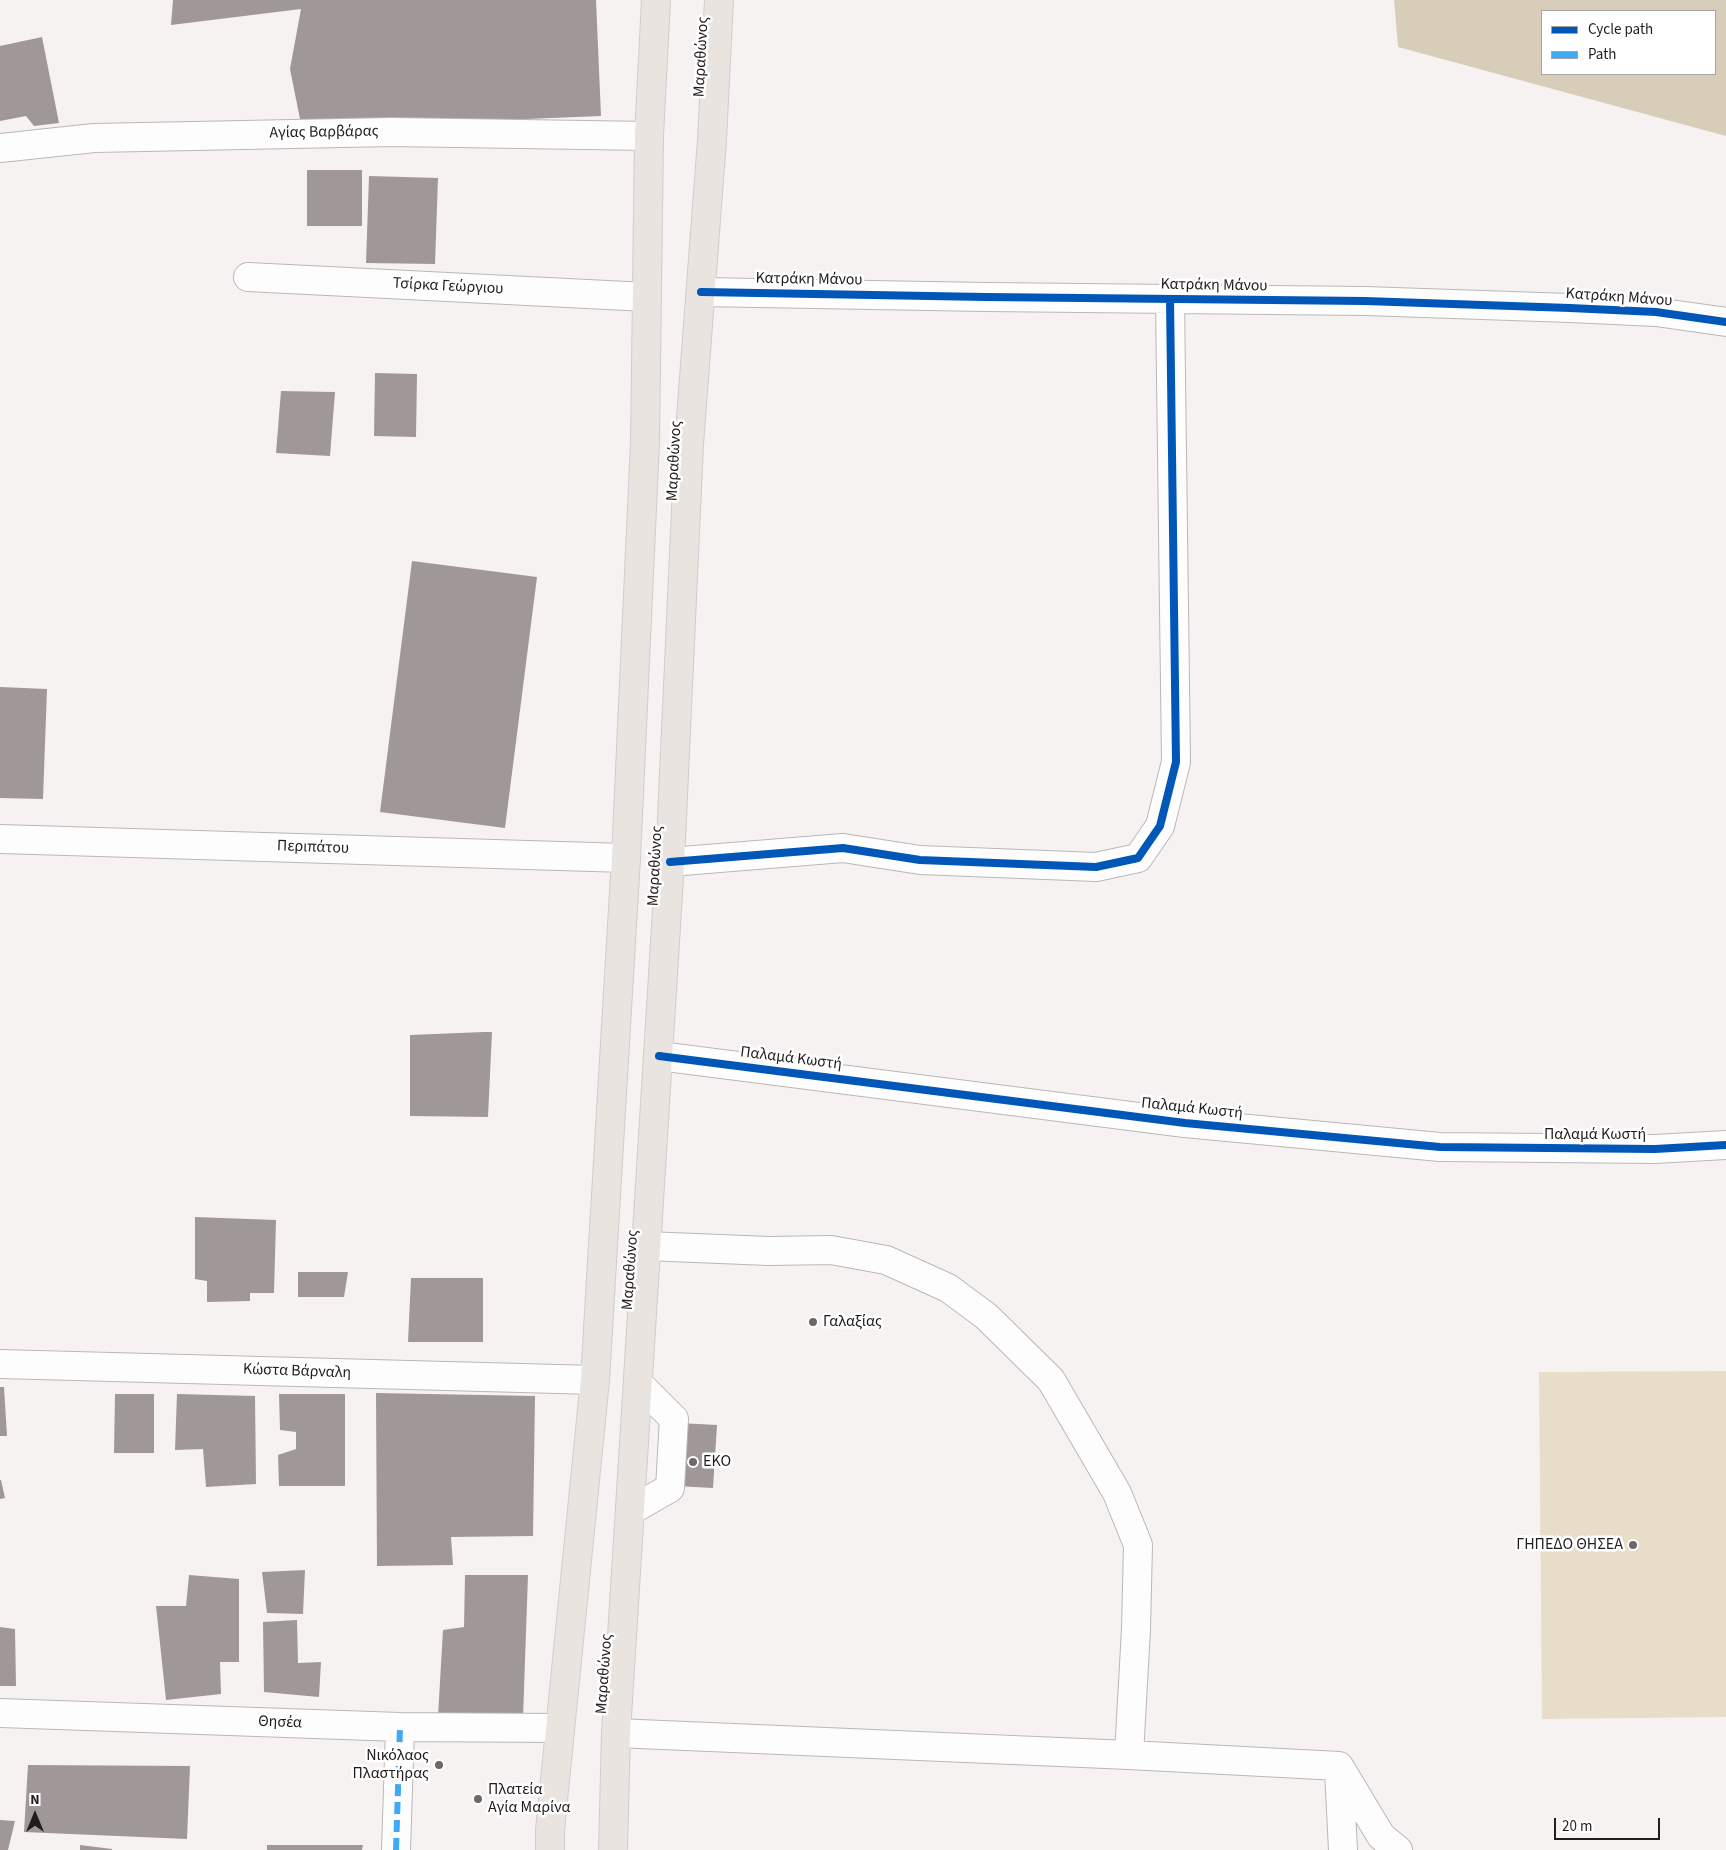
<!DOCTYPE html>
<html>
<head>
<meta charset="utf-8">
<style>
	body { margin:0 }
	#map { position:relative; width:1726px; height:1850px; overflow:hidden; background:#f7f2f2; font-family:"Source Sans 3",sans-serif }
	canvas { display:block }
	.legend { position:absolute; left:1541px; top:10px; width:175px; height:65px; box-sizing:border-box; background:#fff; border:1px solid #a6a5a4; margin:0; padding:6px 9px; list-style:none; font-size:15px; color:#201d1c }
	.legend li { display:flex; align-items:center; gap:10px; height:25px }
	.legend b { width:25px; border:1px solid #a6a5a4 }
	.north { position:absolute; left:10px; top:1790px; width:50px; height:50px; -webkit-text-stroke:4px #fff; paint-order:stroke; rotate:0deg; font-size:14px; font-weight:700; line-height:20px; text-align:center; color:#201d1c }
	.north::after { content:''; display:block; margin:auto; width:18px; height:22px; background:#201d1c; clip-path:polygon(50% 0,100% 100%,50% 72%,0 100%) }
	.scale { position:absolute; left:1554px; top:1818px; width:106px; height:22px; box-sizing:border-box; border:2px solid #201d1c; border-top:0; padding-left:6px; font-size:15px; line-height:18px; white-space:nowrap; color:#201d1c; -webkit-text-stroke:4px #fff; paint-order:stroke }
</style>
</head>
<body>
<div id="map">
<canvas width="1726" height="1850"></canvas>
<ul class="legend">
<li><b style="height:6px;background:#0057b8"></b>Cycle path</li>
<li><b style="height:6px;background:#3fa9f5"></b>Path</li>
</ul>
<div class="north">N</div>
<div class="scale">20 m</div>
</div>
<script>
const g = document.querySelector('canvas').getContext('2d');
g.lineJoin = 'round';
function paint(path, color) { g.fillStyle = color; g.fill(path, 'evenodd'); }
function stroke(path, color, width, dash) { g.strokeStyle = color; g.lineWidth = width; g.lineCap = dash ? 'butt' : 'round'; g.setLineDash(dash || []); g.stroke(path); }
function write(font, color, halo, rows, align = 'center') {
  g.font = font + ' "Source Sans 3",sans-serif'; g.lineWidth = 5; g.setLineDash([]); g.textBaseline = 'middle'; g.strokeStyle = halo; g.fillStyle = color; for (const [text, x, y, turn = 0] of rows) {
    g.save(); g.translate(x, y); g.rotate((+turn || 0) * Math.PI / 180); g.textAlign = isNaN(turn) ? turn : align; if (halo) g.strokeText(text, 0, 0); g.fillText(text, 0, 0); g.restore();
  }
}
const green = new Path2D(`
	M1726 1371V1717L1542 1719 1539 1372Z`);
const forest = new Path2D(`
	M1394 0H1726V136L1398 47ZM1542 11H1715V74H1542Z`);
const building = new Path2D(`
	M173 0H596L601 116 453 122 301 124 290 69 301 9 171 25Z
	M42 37 59 123 34 126 26 116 0 121V46Z
	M307 170H362V226H307Z
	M369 176 438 178 435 264 366 263Z
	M375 373 417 374 416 437 374 436Z
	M281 391 335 392 330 456 276 453Z
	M412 561 537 577 505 828 380 812Z
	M0 687 47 689 43 799 0 798Z
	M484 1032H492L488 1117 410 1116V1035Z
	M195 1217 276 1220 274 1293H250V1301L207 1302V1281L195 1279Z
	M298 1272H348L344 1297H298Z
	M411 1278H483V1342H408Z
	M0 1387H4L7 1436H0Z
	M376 1393 535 1396 533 1536 451 1537 453 1565 377 1566Z
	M115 1394H154V1453H114Z
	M177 1394 255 1396 256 1484 206 1487 203 1449 175 1450Z
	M279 1394H345V1486H279L278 1455 296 1449V1432L280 1430Z
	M680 1423 717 1425 713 1488 676 1486Z
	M0 1480H1L5 1498 0 1499Z
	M305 1570 303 1614 267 1613 262 1572Z
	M189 1575 239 1579V1662H220L221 1694 166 1700 156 1606H186Z
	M465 1575H528L523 1718 438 1716 443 1630 464 1627Z
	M297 1620 298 1663 321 1662 319 1697 264 1692 263 1622Z
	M0 1627 15 1629 16 1686H0Z
	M28 1765 190 1766 187 1839 24 1832Z
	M0 1820 15 1821 8 1850H0Z
	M80 1845 112 1849V1850H80Z
	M267 1845H363L362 1850H267Z`);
const minor = new Path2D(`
	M0 148 94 138 392 132 649 136
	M248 277 647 297
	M701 292 986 297 1365 301 1570 308 1656 312 1726 322
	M0 839 626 858
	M670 862 843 848 920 860 1096 867 1138 858 1160 826 1176 762 1170 299
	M659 1056 1185 1123 1440 1147 1655 1149 1726 1145
	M646 1246 769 1251 831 1250 886 1260 948 1288 986 1316 1051 1380 1117 1493 1138 1545 1136 1629 1129 1755
	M0 1364 595 1380
	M630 1511 670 1488 674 1419 638 1383
	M0 1713 400 1727 560 1728
	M616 1733 1129 1755 1339 1766
	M1339 1766 1381 1836 1398 1850
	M1339 1770 1343 1850
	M396 1850 400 1727`);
const major = new Path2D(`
	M550 1850V1830L595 1380 626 858 645 442 649 136 656 0
	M613 1850 616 1733 670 862 689 444 712 140 719 0`);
const quiet = new Path2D(`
	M396 1850 400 1727`);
const cycleway = new Path2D(`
	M701 292 986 297 1365 301 1570 308 1656 312 1726 322
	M670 862 843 848 920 860 1096 867 1138 858 1160 826 1176 762 1170 299
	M659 1056 1185 1123 1440 1147 1655 1149 1726 1145`);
const markers = [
	[813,1322,5,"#6b6867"],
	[693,1462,5,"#6b6867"],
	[1633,1545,5,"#6b6867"],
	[439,1765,5,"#6b6867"],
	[478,1799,5,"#6b6867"]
];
const streetNames = [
	["Μαραθώνος",702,57,-87],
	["Αγίας Βαρβάρας",324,133,-1],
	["Κατράκη Μάνου",809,280,1],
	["Κατράκη Μάνου",1214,286,1],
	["Τσίρκα Γεώργιου",448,287,3],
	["Κατράκη Μάνου",1619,298,4],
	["Μαραθώνος",675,461,-87],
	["Περιπάτου",313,848,2],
	["Μαραθώνος",656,866,-87],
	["Παλαμά Κωστή",791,1059,7],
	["Παλαμά Κωστή",1192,1109,6],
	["Παλαμά Κωστή",1595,1135],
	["Μαραθώνος",631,1270,-86],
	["Κώστα Βάρναλη",297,1372,2],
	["Μαραθώνος",605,1674,-86],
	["Θησέα",280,1723,2]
];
const poiNames = [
	["Γαλαξίας",823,1322],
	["EKO",703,1462],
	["ΓΗΠΕΔΟ ΘΗΣΕΑ",1623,1545,"right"],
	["Νικόλαος",429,1756,"right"],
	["Πλαστήρας",429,1774,"right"],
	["Πλατεία",488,1790],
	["Αγία Μαρίνα",488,1808]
];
paint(green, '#e8ddc9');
paint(forest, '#d8cdb8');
paint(building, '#a09799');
stroke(minor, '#bbb7b7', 30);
stroke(major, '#cfcdcd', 30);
stroke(minor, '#fefdfd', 28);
stroke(major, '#eae4e0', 28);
stroke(quiet, '#3fa9f5', 6, [12, 6]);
stroke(cycleway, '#0057b8', 8);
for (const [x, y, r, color] of markers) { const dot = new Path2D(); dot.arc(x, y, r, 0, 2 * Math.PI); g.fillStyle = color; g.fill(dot); stroke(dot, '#fff', 2); }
write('16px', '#201d1c', '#fff', streetNames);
write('16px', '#201d1c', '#fff', poiNames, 'left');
</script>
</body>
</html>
